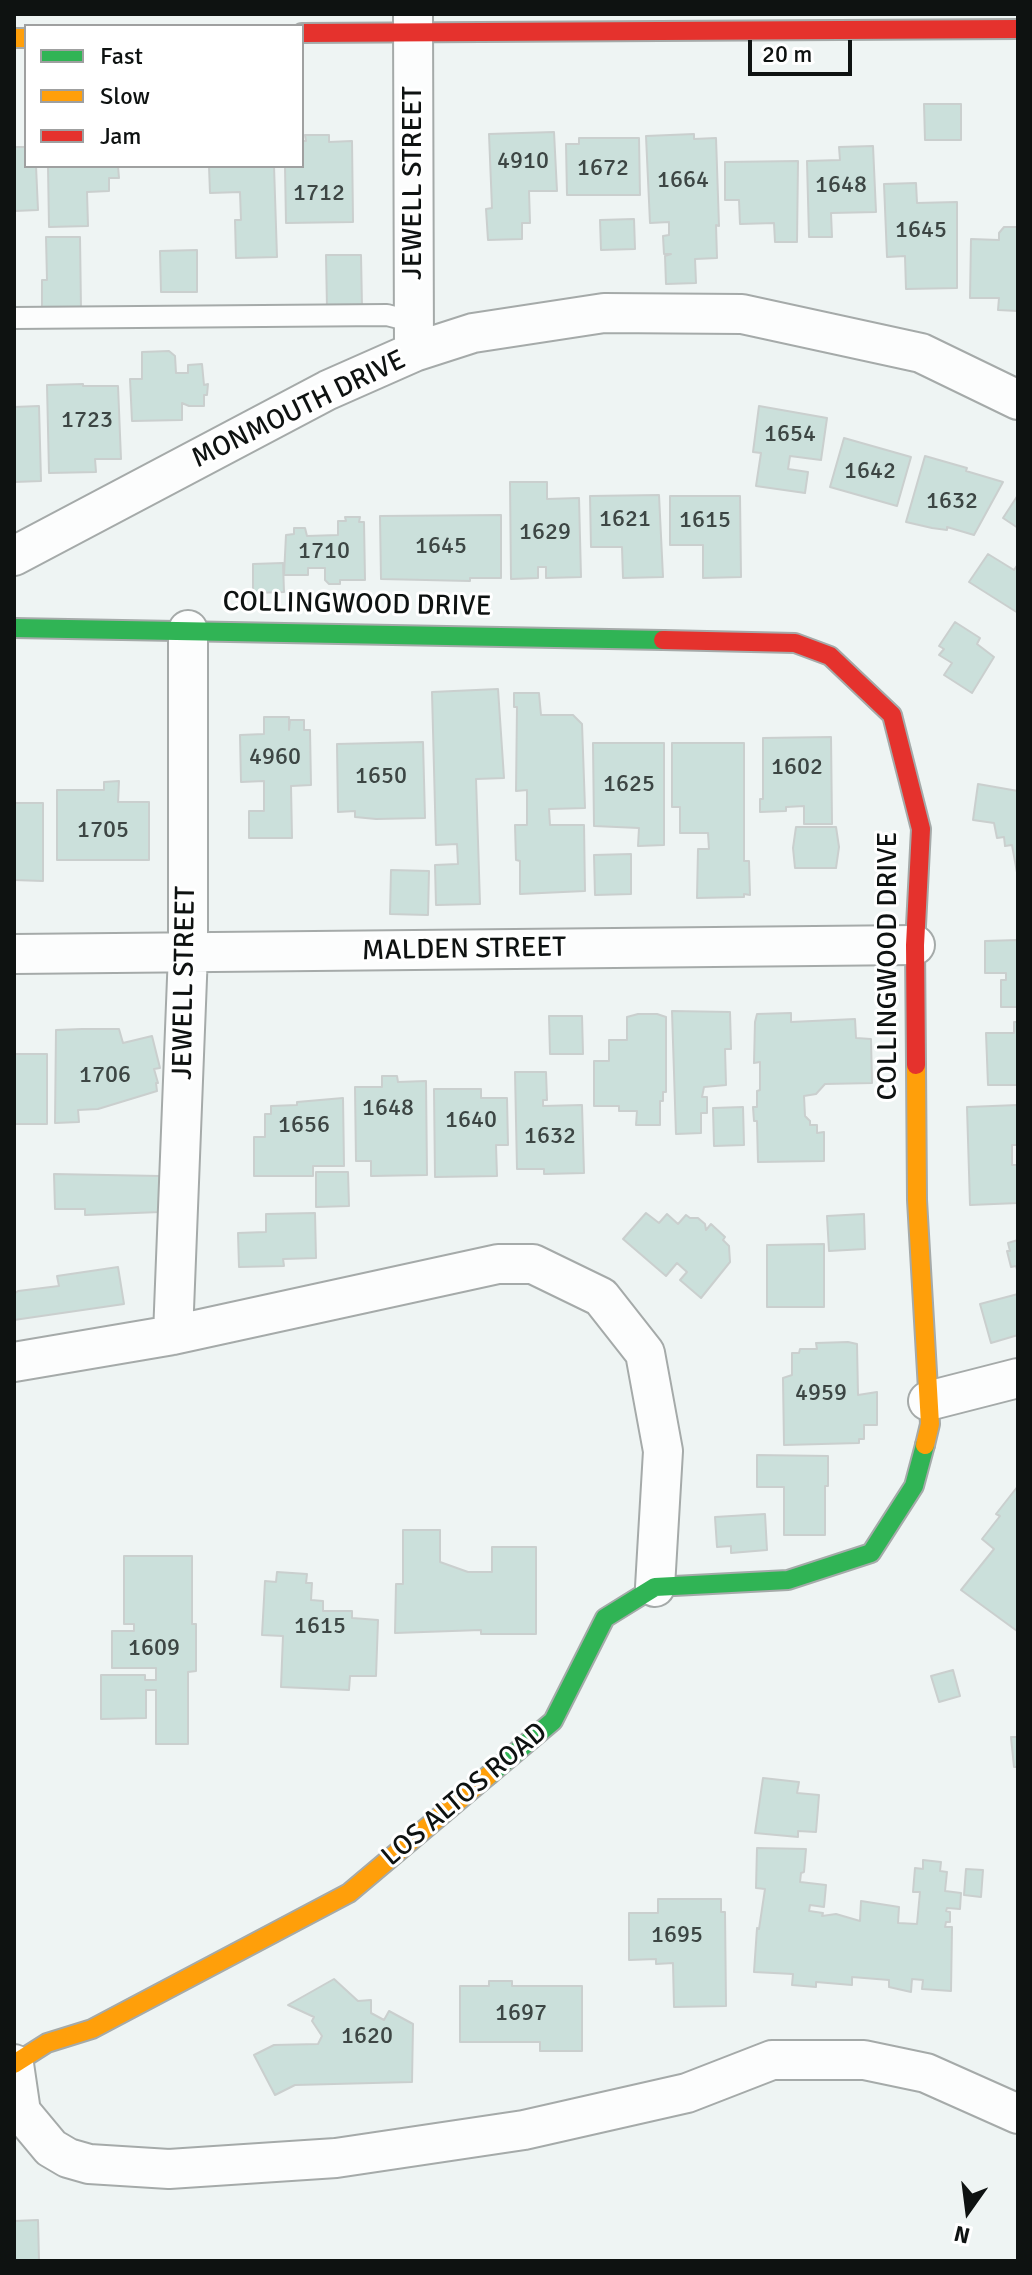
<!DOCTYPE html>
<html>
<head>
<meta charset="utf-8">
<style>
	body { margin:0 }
	#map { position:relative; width:1032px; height:2275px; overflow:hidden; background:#eef4f3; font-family:Signika,sans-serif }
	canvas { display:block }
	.frame { position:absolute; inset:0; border:16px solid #0e1211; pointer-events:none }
	.legend { position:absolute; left:24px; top:24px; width:280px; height:144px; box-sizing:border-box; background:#fff; border:2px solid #9fa0a0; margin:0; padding:10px 14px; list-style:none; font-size:24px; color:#0e1211 }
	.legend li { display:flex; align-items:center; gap:16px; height:40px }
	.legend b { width:40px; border:2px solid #9fa0a0 }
	.north { position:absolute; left:928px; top:2171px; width:80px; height:80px; -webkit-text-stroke:6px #fff; paint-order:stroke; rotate:194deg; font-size:22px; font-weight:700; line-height:32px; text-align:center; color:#0e1211 }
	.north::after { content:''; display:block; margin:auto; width:28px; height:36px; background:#0e1211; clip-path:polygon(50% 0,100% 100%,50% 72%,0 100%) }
	.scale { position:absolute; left:748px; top:40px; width:104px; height:36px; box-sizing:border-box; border:4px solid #0e1211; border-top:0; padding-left:10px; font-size:24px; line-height:28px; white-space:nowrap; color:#0e1211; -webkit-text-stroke:6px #fff; paint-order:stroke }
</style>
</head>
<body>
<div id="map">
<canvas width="1032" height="2275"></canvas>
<div class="frame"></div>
<ul class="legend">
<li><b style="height:10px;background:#30b455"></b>Fast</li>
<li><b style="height:10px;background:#ff9f0a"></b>Slow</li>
<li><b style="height:10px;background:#e5322d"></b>Jam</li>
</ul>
<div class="north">N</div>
<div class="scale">20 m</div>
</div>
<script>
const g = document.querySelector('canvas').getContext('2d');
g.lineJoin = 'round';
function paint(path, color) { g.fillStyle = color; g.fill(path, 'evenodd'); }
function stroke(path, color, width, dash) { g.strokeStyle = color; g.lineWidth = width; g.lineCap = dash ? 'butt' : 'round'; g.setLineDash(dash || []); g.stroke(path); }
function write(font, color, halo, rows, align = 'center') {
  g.font = font + ' Signika,sans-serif'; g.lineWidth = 6; g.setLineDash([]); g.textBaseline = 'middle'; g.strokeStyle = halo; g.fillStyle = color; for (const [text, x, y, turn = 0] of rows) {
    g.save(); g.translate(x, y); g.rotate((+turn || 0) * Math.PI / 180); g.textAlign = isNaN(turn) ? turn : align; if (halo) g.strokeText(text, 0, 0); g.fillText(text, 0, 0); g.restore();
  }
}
const building = new Path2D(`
	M924 104H961V140H925Z
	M554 132 557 191H529L530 223H522V239L488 240 486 209 492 208 489 134Z
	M694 134V139L716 138 719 226 716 225 717 258 695 259 696 283 666 284 665 256 671 254H664L663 236 669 235V222L650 223 646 136Z
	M305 135H329V142L352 141 353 222 286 223 285 166H302V141H306Z
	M579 138H639L640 195H567L566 144H579Z
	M873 146 876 212 831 213 832 237H809L807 161 840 160 839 147Z
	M14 147H26V166H36L38 210 14 211Z
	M798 161 797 242H775L774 223 740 224 739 200H725V162Z
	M48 166H118L119 178H109V191L87 192 88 226 49 227Z
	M209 166H274L277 257 236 258 235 220H241L240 192 210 193Z
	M916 183 917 203 957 202V288L906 289 905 256 887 257 884 184Z
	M634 219 635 249 601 250 600 220Z
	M1004 227H1018V311L998 310 999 298H970L971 239 999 240V233Z
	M46 237H80L81 310H42V280H47Z
	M197 250V292H161L160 251Z
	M326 255H361L362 308H327Z
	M169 351 175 356 176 373H188V365L202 364 204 385 208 384 207 395H204V406H189L182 403V420L132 421 130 379H142V352Z
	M83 384V386H118L121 459H95L96 472 49 473 47 385Z
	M39 406 41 481 14 482V407Z
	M759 406 827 418 821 460 790 456 788 469 808 472 805 493 756 486 761 453 753 452Z
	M844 438 911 457 897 506 830 487Z
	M925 456 967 468 966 471 1003 482 974 535 947 527V530L932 528 906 522Z
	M510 482H547V499L579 498 581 577 546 578V567H538V578L511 579Z
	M659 495 663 577 623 578 622 547H591L590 496Z
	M1018 495V528L1003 518Z
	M670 496H740L741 577 703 578V545H670Z
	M501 515V578H470V581L381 579 380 516Z
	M345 517H360L359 522H364L365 580H340V584H329L325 580V568H308V575H284L286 535 294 534V528H305L307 536 338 535V521H346Z
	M988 554 1014 570 1018 564V613L969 582Z
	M283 563 284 592 253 593V564Z
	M955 622 980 638 977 644 994 657 972 693 944 675 952 663 939 655 944 649 939 646Z
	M498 689 504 778 476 779 480 904 436 905 435 865 458 864 457 844 436 845 432 692Z
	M514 693H539L541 715H573L582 724 585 808 549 809 550 825H584L585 891 520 894V861L516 860 515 825H527V790L516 791 517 707H514Z
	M264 717H289V730L290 720H304V730H310L311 785 291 786 292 838H249V811H264V781L241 782 240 735 264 734Z
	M831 737 832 824H804V806L786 807V811L760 812V799H763V738Z
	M423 742 425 818 376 819 355 817V811L338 812 337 744Z
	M593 743H664V845L638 846 639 828 594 826Z
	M672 743H744V861H749L750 895 744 894V897L697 898 698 849H709L708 833H680V807H672Z
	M119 781 118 802H149V860H57V790H104V782Z
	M978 784 1018 791V878L1012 845 1005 846 1004 837 997 838 994 823 973 820Z
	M14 803H43V881L14 880Z
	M796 827H836L839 847 836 868H795L793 848Z
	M631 854V894L595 895 594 855Z
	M391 870 429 871 428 915 390 914Z
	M1018 940V1007H1001V980H1006V973H985V941Z
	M672 1011 730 1012 731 1049H725L726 1085 704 1087 702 1097H707V1113H701V1133L676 1134Z
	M791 1013V1022L855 1019 856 1038 871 1039 872 1083 825 1084 816 1094 804 1096 805 1116 810 1121V1125H817V1133L824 1132V1161L758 1162 757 1121H754L753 1107H757V1091L760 1090V1062L754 1063 755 1022 757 1014Z
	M638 1014H657L666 1017V1092H663V1101H660V1125H636L637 1111H619V1106H594V1061H609V1040H627V1017Z
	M549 1016H582L583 1054H550Z
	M1014 1022H1018V1085H988L986 1033H1014Z
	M82 1029H119L123 1043 152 1036 160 1068 154 1069 158 1083H156L157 1091 98 1109 78 1110 79 1122 55 1123 56 1030Z
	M14 1050 15 1054H47V1124H14Z
	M515 1072H546L547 1100H543V1106L582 1105 584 1173 544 1174V1169H517Z
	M382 1076H397L398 1082 426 1081 427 1175 371 1176V1161H356L355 1087H382Z
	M434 1089H481V1098H507L508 1145H496L497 1176 435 1177Z
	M343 1098 344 1166H313V1176H254V1137H265V1114H271V1106L297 1105V1102Z
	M1018 1105V1145H1012V1165H1018V1203L970 1205 967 1107Z
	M743 1107 744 1145 714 1146 713 1108Z
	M316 1172H348L349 1206 316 1207Z
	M54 1174 160 1176V1212L85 1215V1209H55Z
	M315 1213 316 1258 283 1259 284 1266 239 1267 238 1233 266 1232V1214Z
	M646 1213 659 1223 667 1214 678 1224 686 1215 690 1218H698L705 1224 706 1230 711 1224 725 1237 723 1240 729 1246 730 1262 701 1298 680 1280 687 1272 677 1263 666 1276 623 1239Z
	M864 1214 865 1249 829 1251 827 1216Z
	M1018 1240V1273L1016 1266 1011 1267 1007 1251H1010L1008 1243Z
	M824 1244V1307H767V1245Z
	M118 1267 124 1304 14 1320V1294L18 1291 59 1286 57 1276Z
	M1018 1294V1335L991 1343 980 1304Z
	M848 1342 857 1344 858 1395 877 1392V1425H864V1439H859V1443L784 1445 783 1378 792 1375V1353H799L800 1349H817L816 1343Z
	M757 1455 828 1456V1486H825V1535H784V1487H757Z
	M1018 1486V1630L1017 1631 961 1590 994 1549 982 1539 1000 1516 996 1514Z
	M765 1514 767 1550 731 1553V1546L717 1547 715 1517Z
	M403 1530H440V1562L468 1572H492V1547H536V1634H481V1630L395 1633 396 1584H403Z
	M124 1556H192V1624H196V1671L188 1672V1744H156V1690H146V1718L101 1719V1675H145V1680H156V1668H112V1631H134V1624H124Z
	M277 1572 307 1574 306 1583H312L311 1600 323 1601V1611H352V1618L378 1620 376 1676H350L349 1690 281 1687 283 1636 262 1635 265 1581 276 1582Z
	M953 1670 960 1696 939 1702 931 1676Z
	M1011 1737H1018V1767H1014Z
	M763 1778 799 1782 797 1793 819 1795 816 1832 798 1831V1837L755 1833Z
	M757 1848 806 1849 804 1872 801 1873 800 1882 826 1885 824 1907 810 1905 809 1911 823 1913 822 1916 836 1914 860 1921 861 1901 899 1907 898 1923 917 1924 920 1892H913L915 1868 923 1869V1860L941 1862 940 1871 947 1872 945 1891 961 1893 960 1909 947 1908 946 1911 950 1912V1922H946L945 1927H952L951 1991 922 1989 923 1980 912 1979 911 1992 889 1987V1980L852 1977V1985L816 1982V1987L792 1985 793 1974 754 1972 757 1928 759 1929 765 1889 756 1888Z
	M966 1869 983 1870 981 1897 964 1895Z
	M658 1899H721V1912H725L726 2006 674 2007 673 1963 656 1964V1959L629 1960V1913H658Z
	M334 1979 358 2001 371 2000V2013L384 2020 389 2011 413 2024 412 2082 295 2085 275 2095 254 2055 274 2045 318 2044 322 2036 312 2021 314 2017 288 2005Z
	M489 1981H512V1986H582V2051H540V2042H460V1986H489Z
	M38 2220 39 2261H14V2221Z`);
const lane = new Path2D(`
	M14 318 387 315 414 322`);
const street = new Path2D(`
	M413 14 414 352
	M14 556 328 390 414 352 473 333 604 313 742 314 921 353 1018 400
	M14 954 915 945
	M173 1335 188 953V630
	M14 1362 173 1335 498 1264H533L601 1297 645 1353 663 1451 655 1587
	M928 1401 1018 1378
	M14 2064 21 2112 51 2148 68 2158 89 2164 169 2169 336 2158 524 2130 687 2093 772 2060H864L926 2073 1018 2114`);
const fast = new Path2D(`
	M14 628 663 640
	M489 1775 553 1721 605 1618 655 1587 788 1580 871 1553 914 1486 925 1445`);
const slow = new Path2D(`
	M14 38H26
	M916 1065 917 1200 930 1424 925 1445
	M14 2064 47 2043 92 2029 349 1893 489 1775`);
const jam = new Path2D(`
	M302 33 1018 29
	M663 640 795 643 830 656 892 715 921 829 915 945 916 1065`);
const numberNames = [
	["4910",523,162],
	["1672",603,169],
	["1664",683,181],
	["1648",841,186],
	["1712",319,194],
	["1645",921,231],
	["1723",87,421],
	["1654",790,435],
	["1642",870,472],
	["1632",952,502],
	["1621",625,520],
	["1615",705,521],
	["1629",545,533],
	["1645",441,547],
	["1710",324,552],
	["4960",275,758],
	["1602",797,768],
	["1650",381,777],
	["1625",629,785],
	["1705",103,831],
	["1706",105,1076],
	["1648",388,1109],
	["1640",471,1121],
	["1656",304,1126],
	["1632",550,1137],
	["4959",821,1394],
	["1615",320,1627],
	["1609",154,1649],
	["1695",677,1936],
	["1697",521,2014],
	["1620",367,2037]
];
const streetNames = [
	["JEWELL STREET",414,183,-90],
	["MONMOUTH DRIVE",299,410,-26],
	["COLLINGWOOD DRIVE",357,605,1],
	["MALDEN STREET",464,950,-1],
	["COLLINGWOOD DRIVE",889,966,-90],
	["JEWELL STREET",185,983,-89],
	["LOS ALTOS ROAD",465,1795,-40]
];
paint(building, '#cbe0db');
stroke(building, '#cacfce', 2);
stroke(lane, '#a5aaa9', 24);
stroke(street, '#a5aaa9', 42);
stroke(fast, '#a5aaa9', 22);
stroke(slow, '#a5aaa9', 22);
stroke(jam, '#a5aaa9', 22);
stroke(lane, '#fcfdfd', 20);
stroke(street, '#fcfdfd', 38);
stroke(fast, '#30b455', 18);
stroke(slow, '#ff9f0a', 18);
stroke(jam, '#e5322d', 18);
write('24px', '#3d4644', null, numberNames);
write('28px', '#0e1211', '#fff', streetNames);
</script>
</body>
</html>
